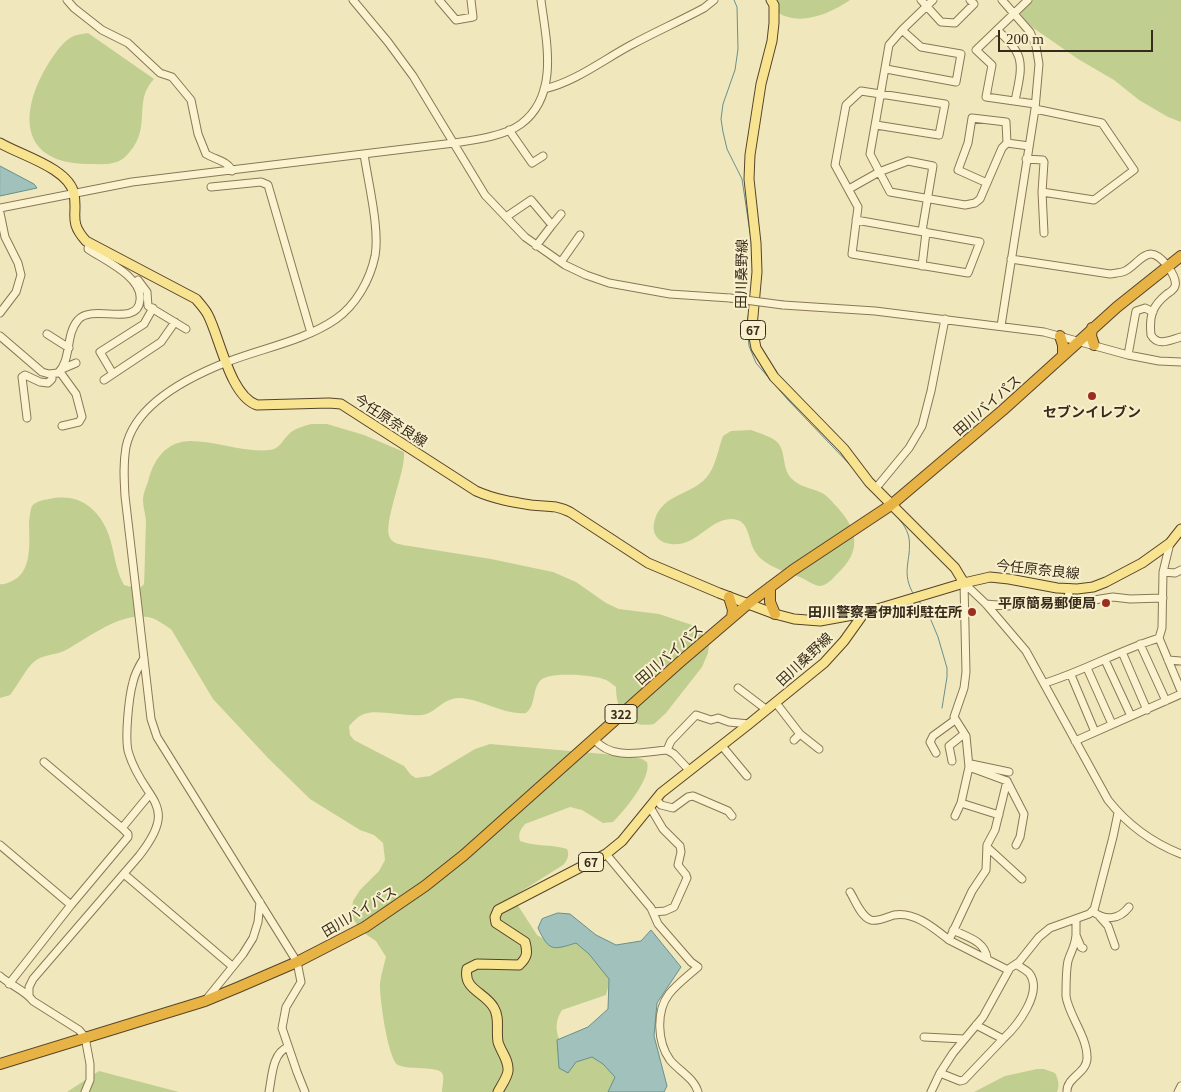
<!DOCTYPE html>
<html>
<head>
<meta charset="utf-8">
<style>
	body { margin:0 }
	#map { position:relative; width:1181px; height:1092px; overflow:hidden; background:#f1e7bc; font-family:Georgia,serif }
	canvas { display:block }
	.scale { position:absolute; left:998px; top:30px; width:155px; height:22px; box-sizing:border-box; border:2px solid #372c1b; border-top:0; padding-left:6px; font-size:15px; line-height:18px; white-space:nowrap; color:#372c1b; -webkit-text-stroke:4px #f8f0cc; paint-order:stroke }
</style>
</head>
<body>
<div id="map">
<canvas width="1181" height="1092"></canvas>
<div class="scale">200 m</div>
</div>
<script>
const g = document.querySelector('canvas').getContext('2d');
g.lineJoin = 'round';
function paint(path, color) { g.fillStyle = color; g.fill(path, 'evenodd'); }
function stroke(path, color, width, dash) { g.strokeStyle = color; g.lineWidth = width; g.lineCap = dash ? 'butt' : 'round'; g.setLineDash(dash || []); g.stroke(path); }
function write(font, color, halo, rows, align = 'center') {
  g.font = font + ' Georgia,"Noto Sans JP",serif'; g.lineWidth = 4; g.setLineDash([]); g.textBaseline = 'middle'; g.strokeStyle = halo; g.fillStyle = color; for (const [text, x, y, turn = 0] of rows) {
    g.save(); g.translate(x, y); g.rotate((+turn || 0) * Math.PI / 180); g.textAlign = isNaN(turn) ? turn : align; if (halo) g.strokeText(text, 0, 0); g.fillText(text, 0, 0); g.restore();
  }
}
const green = new Path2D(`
	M767 0H850C830 14 799 27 777 12 773 9 770 4 767 0Z
	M1032 0H1181V122L1168 117 1139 100 1114 80 1078 59 1032 27 1026 22 1020 13Z
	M88 33 154 79C131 103 155 130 124 158 114 166 99 164 87 164 24 163 18 119 44 71 50 61 59 45 70 38 74 35 82 34 88 33Z
	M311 424H327L364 435 404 452C406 472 382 524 390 538 393 543 398 544 403 545L491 559 553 572 576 582 606 603 619 609 659 614 692 625 705 635 709 644 708 653 702 667 666 713 654 724C627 729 616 711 616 687 611 683 608 680 603 679 591 675 546 671 539 682 532 692 536 705 526 713 502 715 483 699 459 698 443 698 436 713 422 715 405 717 377 709 364 714 358 716 354 721 349 726L350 735 354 740 404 766 411 775 416 778 430 776 475 749 490 744 627 756 642 759 647 762C652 778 624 811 613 822L603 823 582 810 570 807 525 824C520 830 518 834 520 841 535 847 552 844 567 849 570 855 567 861 563 865L517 894V904L537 935 550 943 580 941 603 952 610 980 606 995 562 1010C556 1019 555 1029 559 1039L609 1052 619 1092H442C442 1087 445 1077 442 1073 437 1066 408 1070 398 1065 388 1060 379 995 380 983 381 975 384 965 386 957L376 941 361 931 351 915 353 901 360 890 379 871 385 860 383 843 374 835 360 830 310 799 268 758 213 699 171 629C164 625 156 618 148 617 119 612 87 639 64 651 55 655 42 655 35 661 26 668 18 685 10 695L0 698V584C6 585 9 582 14 580 33 570 29 539 29 521 30 516 30 510 32 506 36 501 44 500 49 499 69 495 84 499 97 514 116 537 111 561 124 585L135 588H140L144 584C145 564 145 543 146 523 146 515 143 508 143 500 143 494 146 487 148 482 153 460 166 441 191 441 217 441 244 453 270 450 280 449 283 439 290 433 296 428 304 426 311 424Z
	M751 430C759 433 773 437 778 443 786 452 782 468 791 478 799 487 812 488 822 493 828 496 833 503 838 508 859 532 861 552 837 574 834 577 830 582 826 584 825 585 820 586 819 586 813 585 807 580 802 578 791 573 780 571 770 565 765 562 759 558 756 553 747 541 751 519 731 519 706 520 695 551 666 543 661 542 655 537 654 531 653 527 654 523 655 519 663 494 691 495 706 478 716 467 718 449 723 436L731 431Z
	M1037 1069H1044L1055 1073C1058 1078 1060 1086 1057 1092H974L1005 1076Z
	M99 1071 179 1092H67Z`);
const water = new Path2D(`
	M0 166 34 184 37 188 0 196Z
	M558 913 570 914 596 935 616 945 641 941 651 930 681 967 657 1003 654 1036 667 1086 664 1092H608L615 1077 603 1064 592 1057 576 1062 568 1073 559 1068 557 1040 588 1027 608 1009 609 979 589 954 576 943C553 950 549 952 538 928L542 919Z`);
const stream = new Path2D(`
	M734 0 737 7 738 49 735 70 723 104 721 119 723 132 727 149 742 179 751 239 753 272
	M750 303 747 325 749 346 756 363 788 400 854 469
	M892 511C899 519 907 527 909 538 912 560 900 572 914 595
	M918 600 928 613 938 637 947 668V677L942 708`);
const minor = new Path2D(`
	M67 0 74 8 102 30 128 43 160 73 172 77 191 100 198 134 206 154C216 160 228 161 232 171
	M353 0 388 42 413 76 485 195 525 237 565 265 586 275 609 283 670 294 730 298
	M439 0 456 20 473 17 471 0
	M921 0 941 22 955 23 974 4 970 0
	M933 0 902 30 889 45 870 154 890 192 965 205 975 203 980 199 1002 148 1007 143
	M1028 0 976 50 992 65 986 97 1035 104
	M997 30C1027 55 1022 66 1015 101
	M886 69 956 82 961 54 921 47 902 30
	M544 89C575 82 603 60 631 45 655 32 680 21 704 8L714 0
	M1035 109 1102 123 1134 170 1094 200 1042 192
	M509 130 532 163 543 156
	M1007 143 1029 146
	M1026 159 1043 160 1044 162 1042 192 1044 233
	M987 183 958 170 968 143 972 118 1006 122 1007 143
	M211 187 261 182 268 185 311 333
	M849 189 879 172 908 161 933 166 922 231
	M0 208 132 182 454 143C474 140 505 136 521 124 560 95 546 40 541 0
	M0 213 5 237 18 263 21 275 16 292 0 313
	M506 217 531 200 552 225 536 246
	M856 220 980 242 968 273 852 254 858 207 835 165 846 105 861 91 945 104 939 135 876 125
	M552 225 561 214
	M1011 259 1110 274C1115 273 1121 273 1125 271 1134 267 1142 254 1151 254 1161 254 1178 277 1175 286 1174 290 1170 292 1167 294 1152 306 1149 316 1151 335 1158 347 1170 340 1181 337
	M561 262 580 235
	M922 266 926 232
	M138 280 147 292 148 306 186 329
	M783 305 875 311 1044 332 1128 355 1159 361 1181 362
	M153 308 144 324 100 352 113 374 161 342 175 322
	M1001 326 1035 109 1039 64 1036 46 1030 32 1002 0
	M47 334 69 348
	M0 336 42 372 49 374 58 373C72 359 65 335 78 320 92 303 138 328 140 300 143 277 104 260 88 249L89 242
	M1128 355 1136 311 1145 308 1153 312
	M62 369 76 363
	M60 372 76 394 82 417 79 422 62 426
	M104 380 113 374
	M27 418 22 377 25 375 40 382 48 383 52 379V374
	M876 488 909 448 922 426 931 391 945 319
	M1170 543 1163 572 1162 628 1159 638 1181 691
	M1163 572 1175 573 1181 570
	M964 583 966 672 964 688 954 717 966 736 969 767 1007 781 995 830 987 845 986 870 972 891 949 940 1008 970
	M964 583 986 604 1026 651 1108 800C1127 824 1153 843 1181 854
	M1067 598 1073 602H1081L1113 597 1130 599 1163 598
	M986 604 1008 606 1066 599 1068 597 1070 588
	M1140 644 1166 701
	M1122 652 1147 710
	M1105 660 1131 716
	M1168 660 1181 661
	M1087 668 1112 724
	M1071 675 1095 732
	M1045 683C1084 671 1120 650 1159 638
	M738 688 767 710
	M776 703 800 734 819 749
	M594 739C612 761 642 752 667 750L674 754 689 770
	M794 740 800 734
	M1075 741 1181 694
	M722 746 747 776
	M667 750 671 741 696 715 711 720 718 718 729 722 749 724
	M936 753 930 742 933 736 955 720
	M952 761 949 746 964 734
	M971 764 1009 772
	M969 767 961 803 999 815
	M1007 781 1024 814 1020 837 1016 845
	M656 799 661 805 673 808 688 797 693 796 728 811 732 816
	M650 807 663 829 680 846 681 852 678 865 686 875 687 878 674 907 665 911 653 912
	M955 816 961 803
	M122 828 150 794
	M0 845 71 905
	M987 847 1022 879
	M606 854 651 908 658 924 691 962 698 967C689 975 677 984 669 994 656 1011 657 1042 670 1060 679 1071 694 1078 698 1092
	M124 874 232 966
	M850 892C855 900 861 917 871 920 877 922 887 917 894 915 914 911 934 928 949 940
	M1092 911C1105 921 1119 920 1129 907
	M1100 917 1108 926 1115 946
	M1076 919V935L1081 947 1083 948
	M953 930C967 937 985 941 987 958
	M0 976C10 985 26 991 33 1001L79 1030 85 1037 90 1064V1080L85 1092
	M9 984 71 905 128 837V834L122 828 44 762
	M29 995V987L33 979 139 856C181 803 144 802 129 754 124 741 129 696 133 682 135 673 139 666 144 658
	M205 1001 243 954 253 938 258 922 260 902
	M976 1025 1003 1039C1017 1026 1044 992 1029 973 1025 969 1020 967 1016 964
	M924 1037 964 1039
	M940 1073 960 1081 964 1080 1003 1039
	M269 1092C272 1077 272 1053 288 1047
	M305 1092 297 1072 282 1028 286 1007 301 982 297 962 157 737 151 719 125 496C124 479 123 464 126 447 135 404 189 377 227 362 263 348 304 341 336 319 356 305 370 280 375 256 380 229 368 182 364 154
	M931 1092 940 1073 953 1053 983 1017 1010 968 1019 962 1039 937 1050 928 1089 914 1094 910 1113 837 1118 813
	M1067 1092C1066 1077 1088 1073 1087 1057 1087 1036 1068 1014 1066 996 1066 986 1066 970 1068 961 1071 951 1075 947 1076 935
	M1178 1092 1181 1086`);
const major = new Path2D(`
	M771 0 774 5V23L772 41 761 84 750 155 749 179 756 243 757 272 752 327 756 348 774 377 844 449 869 482 955 568 964 583
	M0 143C20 155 69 168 74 194 78 215 68 221 86 241L196 299C200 304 205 309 208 315 220 338 230 396 257 405L329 403 341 404 476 491C494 499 512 502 531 505 548 507 553 504 570 512L648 563 719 593 775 614 794 619 820 621 864 613 964 583 990 577 1009 579 1057 588 1077 589 1093 587 1106 582 1142 563 1170 543 1181 529
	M498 1092C501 1086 507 1078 508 1071 509 1060 501 1052 498 1042 496 1030 500 1018 494 1008 485 992 463 990 467 969L477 964 519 965C527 958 528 953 525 942L496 923 495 917 498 910 606 854 622 841 661 793 749 724 824 663 844 641 864 613`);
const highway = new Path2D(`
	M1092 328 1091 336 1094 345
	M1060 336 1063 345V355
	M770 587V602L775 614
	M729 597 733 610 732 617
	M0 1064 205 1001 239 987 297 962 365 927 425 886 464 855 680 662 749 603 793 570 891 505 1003 410 1117 307 1181 256`);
const minorBridge = new Path2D(`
	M730 298 783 305`);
const markers = [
	[1092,396,5,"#9c2e20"],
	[1106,603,5,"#9c2e20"],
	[972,612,5,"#9c2e20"]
];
const shields = [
	[753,330,25],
	[621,714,32],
	[591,862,25]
];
const shieldNames = [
	["67",753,330],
	["322",621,714],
	["67",591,862]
];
const streetNames = [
	["田川桑野線",741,274,-89],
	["田川バイパス",987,405,-41],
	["今任原奈良線",391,420,33],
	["今任原奈良線",1038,569,6],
	["田川バイパス",669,654,-41],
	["田川桑野線",804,659,-43],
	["田川バイパス",359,911,-31]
];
const poiNames = [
	["セブンイレブン",1092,412,"center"],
	["平原簡易郵便局",1096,603],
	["田川警察署伊加利駐在所",962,612]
];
paint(green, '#c0cf90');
paint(water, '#a1c1bc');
stroke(water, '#688f8a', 1);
stroke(stream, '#688f8a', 1);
stroke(minor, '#897755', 9);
stroke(major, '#56442a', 11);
stroke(highway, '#56442a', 12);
stroke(minor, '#fbf3d0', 7);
stroke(major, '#f8e490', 9);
stroke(highway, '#e8b345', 10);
stroke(minorBridge, '#897755', 9, []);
stroke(minorBridge, '#fbf3d0', 7);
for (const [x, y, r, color] of markers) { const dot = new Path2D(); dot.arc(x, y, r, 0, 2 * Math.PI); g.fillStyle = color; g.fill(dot); stroke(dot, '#f8f0cc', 2); }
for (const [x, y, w] of shields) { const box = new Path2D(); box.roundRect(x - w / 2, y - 9.5, w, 19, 4); g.fillStyle = '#f8f0cc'; g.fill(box); stroke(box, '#372c1b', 1); }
write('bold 12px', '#372c1b', null, shieldNames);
write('14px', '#372c1b', '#f8f0cc', streetNames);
write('bold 14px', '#372c1b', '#f8f0cc', poiNames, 'right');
</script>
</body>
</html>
